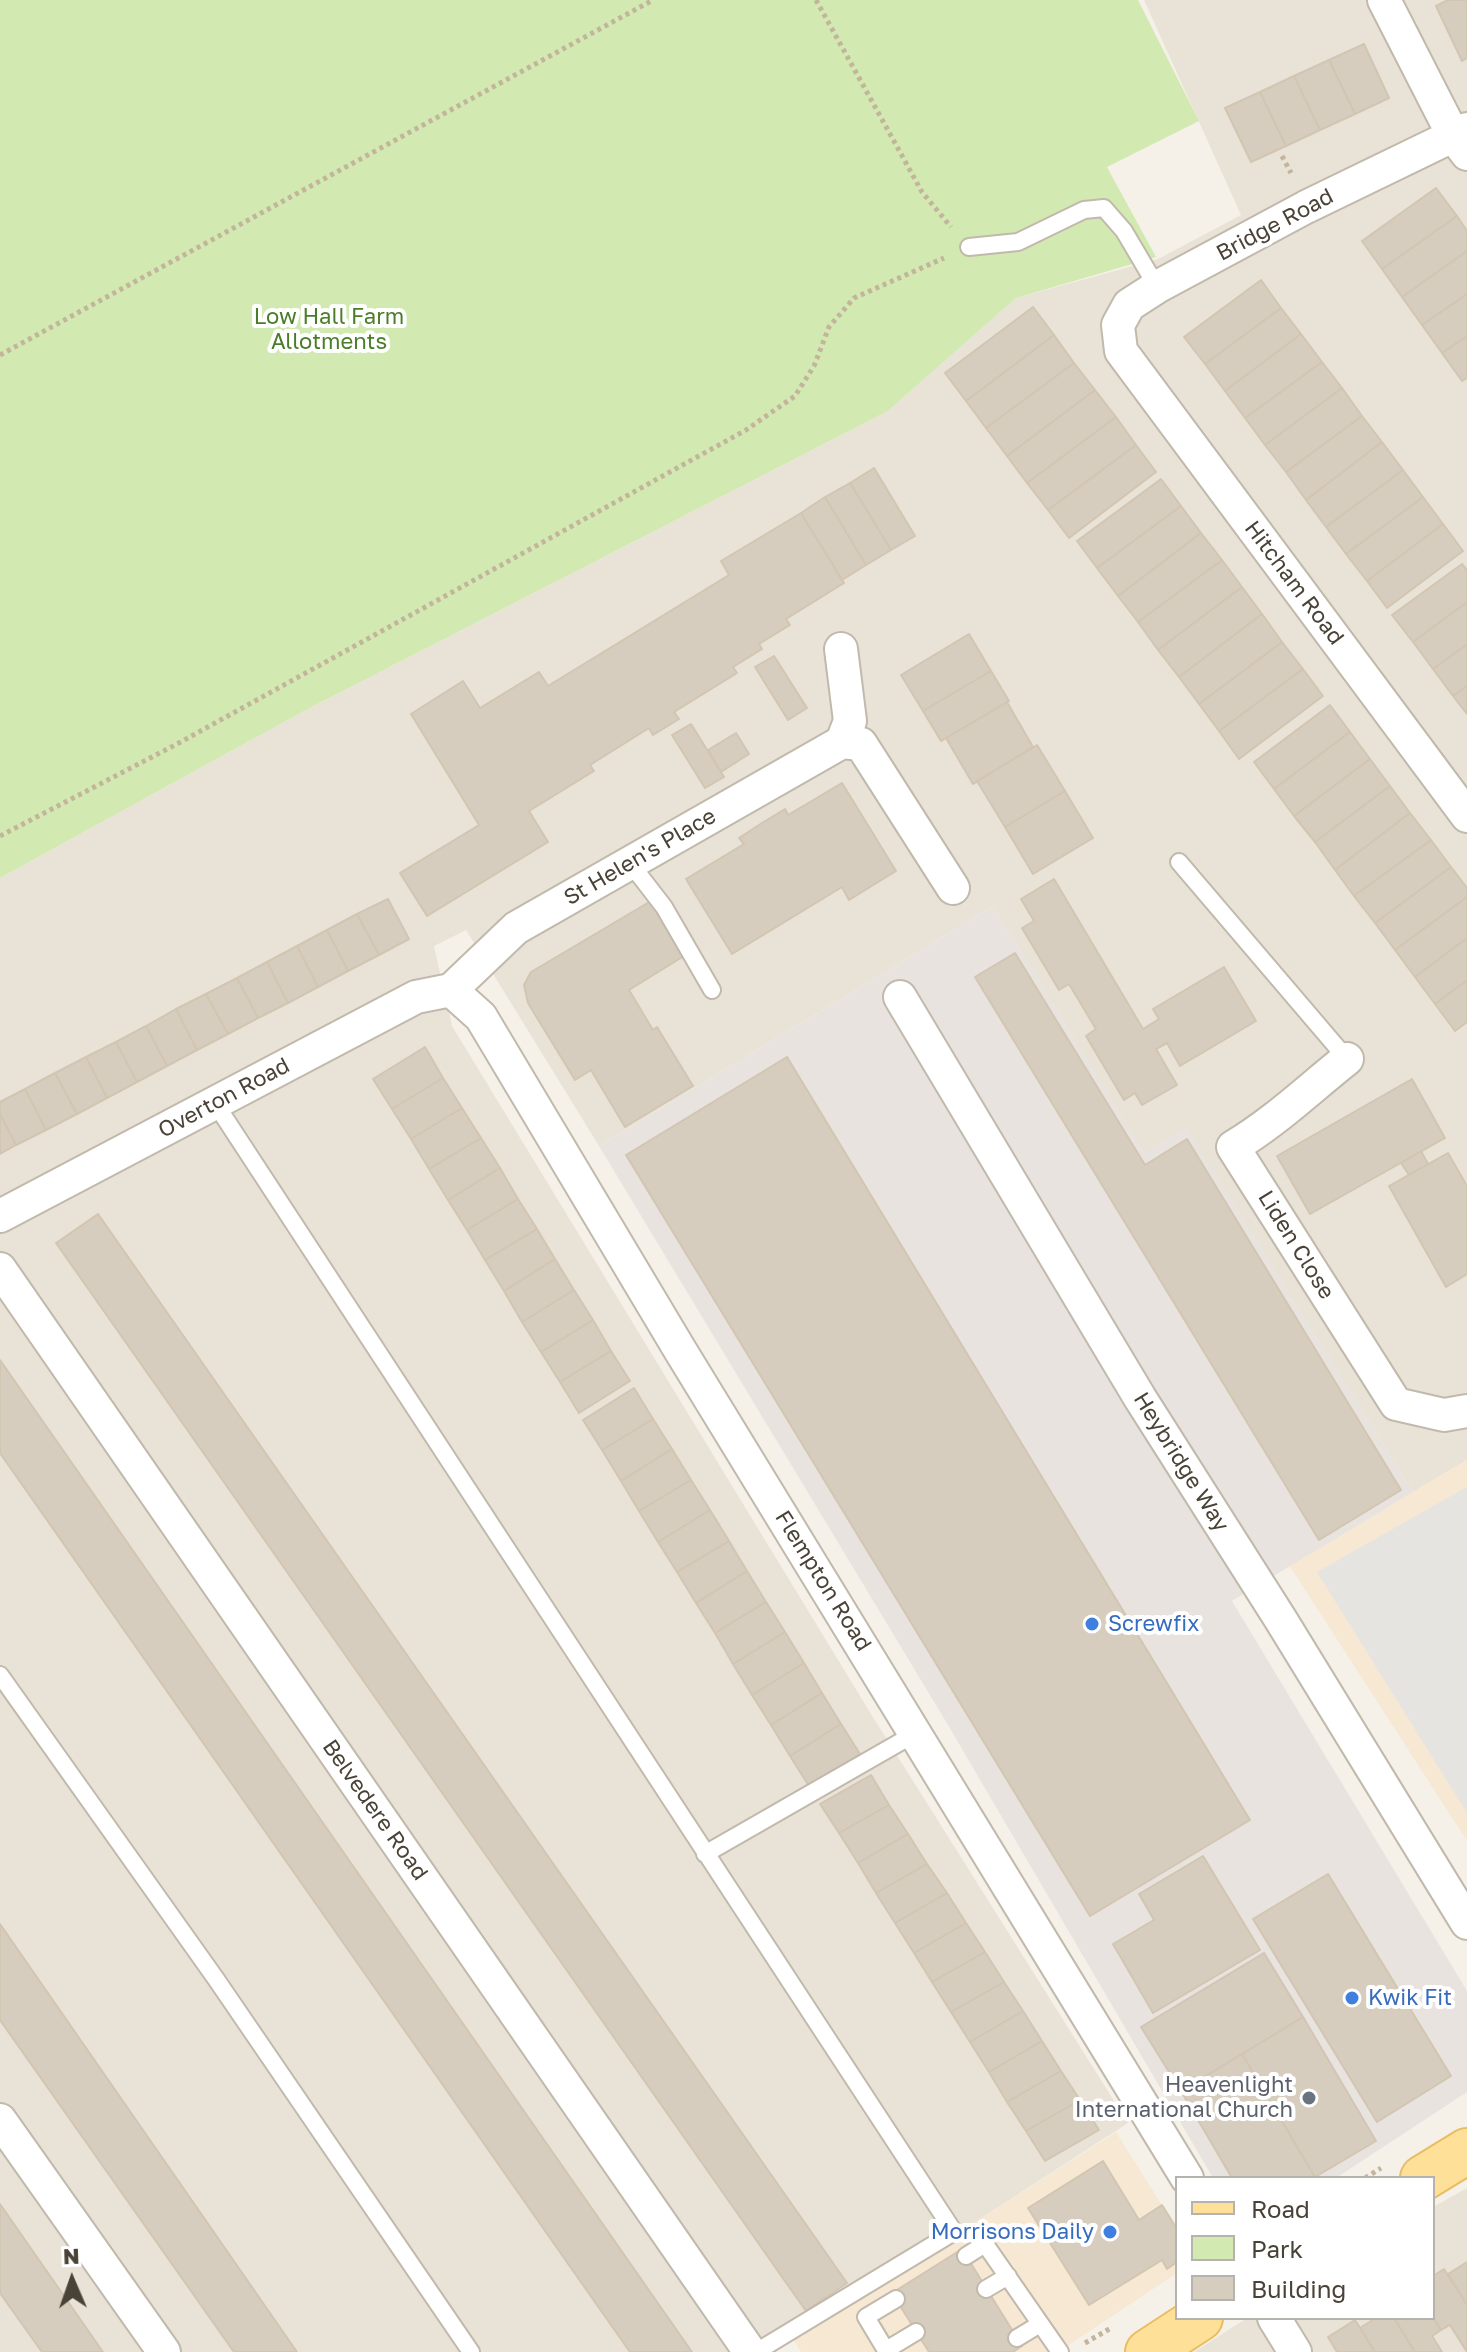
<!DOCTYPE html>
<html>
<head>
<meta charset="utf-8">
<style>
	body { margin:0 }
	#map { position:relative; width:1467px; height:2352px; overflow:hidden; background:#f5f1e9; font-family:"Golos Text",sans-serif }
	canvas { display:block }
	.legend { position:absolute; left:1175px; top:2176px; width:260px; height:144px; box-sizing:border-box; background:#fff; border:2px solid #b6b3af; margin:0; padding:10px 14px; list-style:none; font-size:24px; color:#494237 }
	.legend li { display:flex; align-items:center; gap:16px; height:40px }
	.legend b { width:40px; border:2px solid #b6b3af }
	.north { position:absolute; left:32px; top:2240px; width:80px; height:80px; -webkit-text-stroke:6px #fff; paint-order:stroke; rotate:358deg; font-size:22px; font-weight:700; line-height:32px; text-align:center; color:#494237 }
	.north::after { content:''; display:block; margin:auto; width:28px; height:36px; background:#494237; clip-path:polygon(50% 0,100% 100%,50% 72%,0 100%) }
</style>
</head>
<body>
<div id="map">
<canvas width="1467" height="2352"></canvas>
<ul class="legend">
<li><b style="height:10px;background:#ffe098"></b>Road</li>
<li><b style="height:22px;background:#d2eab1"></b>Park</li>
<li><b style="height:22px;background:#d7cdbe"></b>Building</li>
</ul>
<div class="north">N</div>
</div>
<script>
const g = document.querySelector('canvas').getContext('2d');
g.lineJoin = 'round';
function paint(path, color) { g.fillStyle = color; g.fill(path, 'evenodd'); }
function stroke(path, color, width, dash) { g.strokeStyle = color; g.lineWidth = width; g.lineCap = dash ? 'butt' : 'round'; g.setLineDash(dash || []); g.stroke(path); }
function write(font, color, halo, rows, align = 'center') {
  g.font = font + ' "Golos Text",sans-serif'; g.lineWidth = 8; g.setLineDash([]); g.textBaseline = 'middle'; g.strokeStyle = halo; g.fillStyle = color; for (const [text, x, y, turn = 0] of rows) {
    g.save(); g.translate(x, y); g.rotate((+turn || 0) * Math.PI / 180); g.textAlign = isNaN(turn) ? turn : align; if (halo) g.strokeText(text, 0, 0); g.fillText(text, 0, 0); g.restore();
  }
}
const residential = new Path2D(`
	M1144 0H1467V1460L1413 1492 1186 1129 1144 1154 993 906 599 1146 466 930 434 946 452 1026 871 1714 1128 2123 775 2352H0V878L304 711 888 411 1016 298 1158 259 1241 215Z
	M1467 2188V2352H1194L1247 2318H1433V2207Z`);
const commercial = new Path2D(`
	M1467 1460V1841L1289 1565Z
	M1116 2132 1177 2229V2273L1058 2352H801L793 2339Z`);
const industrial = new Path2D(`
	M993 906 1144 1153 1186 1128 1413 1492 1232 1601 1467 1991V2092L1336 2178H1213L948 1725 599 1146Z`);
const green = new Path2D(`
	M0 0H1138L1199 121 1107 167 1156 257 1016 298 888 411 304 711 0 878Z`);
const parking = new Path2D(`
	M1467 1487V1813L1317 1572Z`);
const building = new Path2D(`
	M1448 0H1467V58L1462 61 1436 6Z
	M1364 44 1389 98 1355 114 1329 60Z
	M1329 60 1355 114 1320 130 1294 76Z
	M1294 76 1320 130 1286 146 1260 92Z
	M1260 92 1286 146 1251 162 1225 108Z
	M1436 188 1457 216 1382 269 1362 241Z
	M1457 216 1467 231V251L1402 297 1382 269Z
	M1467 251V294L1422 325 1402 297Z
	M1261 280 1281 308 1205 364 1184 337Z
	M1467 294V336L1442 353 1422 325Z
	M1033 307 1054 335 966 401 945 373Z
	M1281 308 1301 334 1225 391 1205 364Z
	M1301 334 1322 362 1245 418 1225 391Z
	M1054 335 1074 363 986 428 966 401Z
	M1467 336V378L1462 381 1442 353Z
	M1322 362 1342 388 1265 445 1245 418Z
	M1074 363 1095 390 1007 456 986 428Z
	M1342 388 1362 416 1286 472 1265 445Z
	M1095 390 1116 417 1027 483 1007 456Z
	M1362 416 1382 442 1306 500 1286 472Z
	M1116 417 1136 445 1048 510 1027 483Z
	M1382 442 1403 470 1326 527 1306 500Z
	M1136 445 1156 472 1069 538 1048 510Z
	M874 468 915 536 891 550 850 483Z
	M1403 470 1423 497 1346 554 1326 527Z
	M1161 479 1181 506 1097 568 1077 541Z
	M850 483 891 550 866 565 825 497Z
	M825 497 866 565 842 580 801 513Z
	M1423 497 1443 524 1367 581 1346 554Z
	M1181 506 1201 533 1118 596 1097 568Z
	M801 513 844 583 786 619 790 625 759 644 762 649 733 667 737 673 674 712 679 719 653 735 649 728 590 765 594 771 529 811 548 842 427 916 400 873 479 825 411 714 463 681 480 708 539 672 548 686 729 575 721 561Z
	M1443 524 1463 551 1387 608 1367 581Z
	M1201 533 1222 560 1138 622 1118 596Z
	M1222 560 1242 587 1158 650 1138 622Z
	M1462 564 1467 570V602L1413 642 1392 615Z
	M1242 587 1262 614 1179 677 1158 650Z
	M1467 602V644L1433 669 1413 642Z
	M1262 614 1282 642 1199 704 1179 677Z
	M969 634 991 671 923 711 901 675Z
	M1282 642 1303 669 1219 731 1199 704Z
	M1467 644V686L1453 696 1433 669Z
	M774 656 807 708 788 720 755 667Z
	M1303 669 1323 696 1239 759 1219 731Z
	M991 671 1009 701 941 741 923 711Z
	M1467 686V714L1453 696Z
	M1007 702 1033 747 973 784 946 738Z
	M1330 705 1350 732 1274 789 1254 762Z
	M691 724 724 777 705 788 672 735Z
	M1350 732 1370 759 1294 816 1274 789Z
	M736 733 749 754 721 772 708 750Z
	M1037 745 1065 791 1005 827 977 781Z
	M1370 759 1390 786 1315 842 1294 816Z
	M842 783 896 871 849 900 842 887 732 954 686 879 744 844 739 838 762 823 785 809 788 815Z
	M1390 786 1410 813 1335 870 1315 842Z
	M1065 791 1093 838 1033 874 1005 827Z
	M1410 813 1431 840 1354 896 1335 870Z
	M1431 840 1451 867 1375 923 1354 896Z
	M1451 867 1467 888V897L1395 950 1375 923Z
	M1054 879 1143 1029 1159 1019 1153 1009 1224 967 1256 1021 1180 1066 1167 1043 1156 1049 1177 1085 1142 1105 1135 1093 1124 1100 1086 1036 1096 1029 1069 984 1059 990 1022 928 1034 921 1021 899Z
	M1467 897V938L1415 977 1395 950Z
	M388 899 409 939 379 955 357 914Z
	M651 901 684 956 629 990 653 1030 657 1027 693 1086 625 1127 591 1070 575 1080 528 1003 524 985 531 972Z
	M357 914 379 955 348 971 327 930Z
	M327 930 348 971 318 987 297 946Z
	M1467 938V980L1435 1004 1415 977Z
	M297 946 318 987 288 1003 267 962Z
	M1015 953 1145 1165 1187 1139 1401 1490 1319 1540 975 977Z
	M267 962 288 1003 258 1018 237 978Z
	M237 978 258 1018 228 1034 206 994Z
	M1467 980V1022L1455 1031 1435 1004Z
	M206 994 228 1034 197 1050 176 1009Z
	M176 1009 197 1050 167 1066 146 1026Z
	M146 1026 167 1066 137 1082 116 1042Z
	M116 1042 137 1082 107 1098 86 1057Z
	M425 1047 443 1078 392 1109 373 1079Z
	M86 1057 107 1098 77 1114 55 1073Z
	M787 1057 1250 1820 1090 1916 626 1155Z
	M55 1073 77 1114 46 1130 25 1089Z
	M443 1078 462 1108 411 1139 392 1109Z
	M1412 1079 1445 1138 1310 1214 1277 1156Z
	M25 1089 46 1130 16 1145 0 1114V1102Z
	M462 1108 481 1138 429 1169 411 1139Z
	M0 1114 16 1145 0 1154Z
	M481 1138 500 1168 448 1200 429 1169Z
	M1421 1151 1428 1164 1409 1175 1401 1163Z
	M1448 1153 1467 1186V1274L1446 1287 1389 1186Z
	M500 1168 518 1199 467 1230 448 1200Z
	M518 1199 537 1229 485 1260 467 1230Z
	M98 1214 847 2283 806 2311 56 1243Z
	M537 1229 555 1259 504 1291 485 1260Z
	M555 1259 574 1290 522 1322 504 1291Z
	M574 1290 593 1320 541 1352 522 1322Z
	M593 1320 611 1351 560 1382 541 1352Z
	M611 1351 630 1381 579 1413 560 1382Z
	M0 1360 692 2352H630L0 1453Z
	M634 1388 653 1419 602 1450 583 1420Z
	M653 1419 672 1449 621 1481 602 1450Z
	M672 1449 691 1480 639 1511 621 1481Z
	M691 1480 710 1510 658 1542 639 1511Z
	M710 1510 729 1541 677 1572 658 1542Z
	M729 1541 747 1571 696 1603 677 1572Z
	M747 1571 766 1602 715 1633 696 1603Z
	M766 1602 785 1632 733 1664 715 1633Z
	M785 1632 804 1663 752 1695 733 1664Z
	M804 1663 822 1693 771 1725 752 1695Z
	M822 1693 841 1724 790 1756 771 1725Z
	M841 1724 860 1754 809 1786 790 1756Z
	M871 1775 889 1805 839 1833 820 1804Z
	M889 1805 908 1834 858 1863 839 1833Z
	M908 1834 927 1864 876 1893 858 1863Z
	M1203 1856 1260 1950 1153 2013 1113 1944 1154 1920 1139 1894Z
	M927 1864 947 1893 895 1923 876 1893Z
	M1328 1874 1451 2076 1377 2122 1253 1919Z
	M947 1893 966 1923 914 1953 895 1923Z
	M966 1923 985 1952 932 1982 914 1953Z
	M0 1924 297 2352H234L0 2020Z
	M985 1952 1004 1982 951 2012 932 1982Z
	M1264 1953 1303 2017 1181 2091 1141 2027Z
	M1004 1982 1023 2011 970 2042 951 2012Z
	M1023 2011 1042 2041 989 2072 970 2042Z
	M1303 2017 1376 2141 1315 2177 1242 2054Z
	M1042 2041 1061 2071 1007 2102 989 2072Z
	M1242 2054 1315 2177 1314 2178H1232L1181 2091Z
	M1061 2071 1080 2100 1026 2131 1007 2102Z
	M1080 2100 1099 2130 1045 2161 1026 2131Z
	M1103 2161 1139 2220 1162 2205 1177 2229V2262L1167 2269 1162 2260 1089 2305 1028 2208Z
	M0 2204 103 2352H42L0 2293Z
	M962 2249 1022 2346 1013 2352H929L892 2293Z
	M1467 2262V2305L1448 2274Z
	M1444 2269 1467 2305V2352L1450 2325 1441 2330 1433 2317V2276Z
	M1433 2317 1441 2330 1432 2336 1442 2352H1415L1394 2318Z
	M1376 2318H1394L1415 2352H1375L1360 2328Z
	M1355 2320 1375 2352H1337L1328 2337Z`);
const path = new Path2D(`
	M816 0 922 192 951 227
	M1282 156 1291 173
	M0 355 653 0
	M0 836 177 744 746 430 795 396 814 366 829 327 854 298 944 258
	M1365 2178 1381 2168
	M1085 2343 1111 2328`);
const service = new Path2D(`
	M969 247 1018 242 1084 210 1104 208 1124 231 1157 287
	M1179 862 1347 1059
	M630 863 664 907 712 990
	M215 1103 954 2232 756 2352
	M0 1675 216 1979 471 2352
	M705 1854 916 1733
	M966 2256 985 2244 1060 2352
	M986 2289 1008 2276
	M1017 2338 1040 2324
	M886 2350 916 2332
	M887 2352 866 2317 896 2299`);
const minor = new Path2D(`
	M1384 0 1453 135 1467 154
	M1467 129 1306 207 1157 287 1129 305 1118 325 1121 351 1467 816
	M841 649 850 721 842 742
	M451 990 481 1017 680 1350 1187 2178
	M451 990 516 928 842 742 861 744 953 888
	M900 997 1140 1398 1281 1620 1467 1923
	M1347 1059C1309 1089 1275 1122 1233 1147L1396 1404 1444 1415 1467 1411
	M0 1216 416 997 451 990
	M0 1269 750 2352
	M0 2120 164 2352
	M1274 2318 1295 2352`);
const primary = new Path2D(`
	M1423 2178 1467 2151
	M1148 2352 1200 2318`);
const markers = [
	[1092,1624,8,"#3f7fe0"],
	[1352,1998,8,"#3f7fe0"],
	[1309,2098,8,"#6b7280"],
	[1110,2232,8,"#3f7fe0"]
];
const streetNames = [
	["Bridge Road",1275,225,-28],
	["Hitcham Road",1294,583,53],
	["St Helen's Place",640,857,-30],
	["Overton Road",224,1098,-28],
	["Liden Close",1296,1245,58],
	["Heybridge Way",1181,1462,58],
	["Flempton Road",823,1581,58],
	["Belvedere Road",375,1810,55]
];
const parkNames = [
	["Low Hall Farm",329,317],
	["Allotments",329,342]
];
const shopNames = [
	["Screwfix",1108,1624],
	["Kwik Fit",1368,1998],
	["Morrisons Daily",1094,2232,"right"]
];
const worshipNames = [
	["Heavenlight",1293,2085],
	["International Church",1293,2110]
];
paint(residential, '#e9e3d7');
paint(commercial, '#f7e8d4');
paint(industrial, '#e8e3de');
paint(green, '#d2eab1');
paint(parking, '#e6e4e1');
paint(building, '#d7cdbe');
stroke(building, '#d2c5b1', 2);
stroke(service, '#c1b9ab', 20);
stroke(minor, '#c1b9ab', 36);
stroke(primary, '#e7bd65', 48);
stroke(path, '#c3b59c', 5, [4, 4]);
stroke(service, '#fff', 16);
stroke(minor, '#fff', 32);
stroke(primary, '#ffe098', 44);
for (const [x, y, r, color] of markers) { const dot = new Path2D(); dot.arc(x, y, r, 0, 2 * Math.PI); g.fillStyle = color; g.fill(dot); stroke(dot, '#fff', 3); }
write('22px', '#494237', '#fff', streetNames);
write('22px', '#4a7d28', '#fff', parkNames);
write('22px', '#366cbe', '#fff', shopNames, 'left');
write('22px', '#5b616d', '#fff', worshipNames, 'right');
</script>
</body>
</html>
